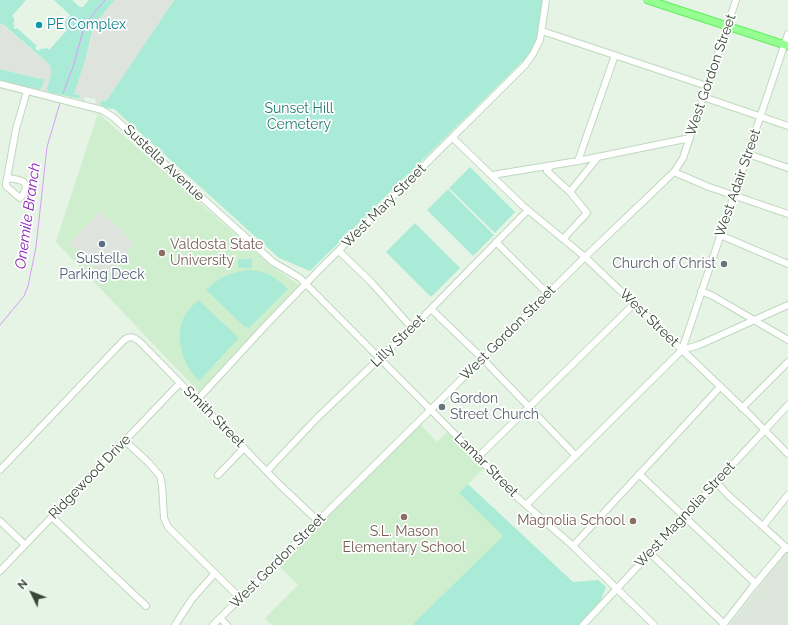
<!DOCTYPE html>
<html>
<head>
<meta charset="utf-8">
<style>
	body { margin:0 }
	#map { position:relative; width:788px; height:625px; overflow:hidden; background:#e5f4e5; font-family:Raleway,sans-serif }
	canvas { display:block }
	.north { position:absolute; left:12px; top:573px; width:40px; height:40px; -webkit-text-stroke:3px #fff; paint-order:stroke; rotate:313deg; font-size:11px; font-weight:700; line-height:16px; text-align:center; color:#364634 }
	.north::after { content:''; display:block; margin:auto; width:14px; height:18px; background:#364634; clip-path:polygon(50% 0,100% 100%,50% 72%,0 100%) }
</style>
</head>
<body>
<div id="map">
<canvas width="788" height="625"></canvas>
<div class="north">N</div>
</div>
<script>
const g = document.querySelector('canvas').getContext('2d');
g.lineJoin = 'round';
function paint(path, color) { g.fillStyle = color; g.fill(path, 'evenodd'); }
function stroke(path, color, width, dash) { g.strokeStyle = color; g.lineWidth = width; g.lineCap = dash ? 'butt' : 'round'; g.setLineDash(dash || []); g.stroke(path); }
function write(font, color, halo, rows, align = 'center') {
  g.font = font + ' Raleway,sans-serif'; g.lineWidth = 3.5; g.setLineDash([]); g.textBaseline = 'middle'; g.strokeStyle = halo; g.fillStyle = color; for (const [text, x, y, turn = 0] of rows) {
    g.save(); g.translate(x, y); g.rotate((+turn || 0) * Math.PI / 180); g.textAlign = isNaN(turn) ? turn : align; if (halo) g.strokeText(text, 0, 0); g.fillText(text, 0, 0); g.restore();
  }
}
const industrial = new Path2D(`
	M786 552 788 554V625H729Z`);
const education = new Path2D(`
	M98 113 270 265 299 285 199 392 56 242Z
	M419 423 437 442 449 431 484 468 459 493 504 536 412 625H272L265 618 298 585 277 564Z`);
const green = new Path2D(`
	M0 0H26L12 16 14 18V23L13 24 15 26 13 27 15 29 17 28 37 46 35 48 38 51 40 49 47 48 49 50 67 30 65 28V21L70 15 54 0H72L80 7H83L89 0H115L94 25 77 95H80V99L48 92 46 90 51 75 50 65 4 25 0 24Z
	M174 0H544L538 40 532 52 310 271 279 258 114 109 105 108 100 104 101 100 106 101Z
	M0 69 42 79 43 77 45 79 42 88 39 90 0 81Z
	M470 167 515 212 495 233 449 188Z
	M448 189 494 235 473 256 427 210Z
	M415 223 460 268 431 297 386 252Z
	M238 259H252V268H238Z
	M248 270C267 271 274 276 288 289L249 328 245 327 206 290C220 277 229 273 248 270Z
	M198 300 237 336 238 339 199 381C183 365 174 340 184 317 187 311 193 305 198 300Z
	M468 484 573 582 598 580 606 587 600 603 579 625H412L503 536 459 493Z`);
const parking = new Path2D(`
	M115 0H174L106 101 101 100 100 104 101 106 93 104 96 103 95 99 86 97 84 98 85 101 79 99 80 95 74 94 90 45 94 25Z
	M0 22 1 25H3L50 65 51 75 46 88 48 92 39 90 42 88 45 79 44 77 42 79 0 69Z
	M101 211 135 244 104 277 69 243Z`);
const stream = new Path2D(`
	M63 93 73 67 85 24 105 0
	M0 325 24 296 28 286 36 247 47 147 60 103`);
const minor = new Path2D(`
	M542 31 707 86
	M0 84 102 110 113 117 273 262 300 278 518 498 573 546 654 625
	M703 97 788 126
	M453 138 523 206 585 257 748 413 788 454
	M748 154 788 168
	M578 161 615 55
	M551 166 547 171 570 192 587 213 563 239
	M674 172 709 187 788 214
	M492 175 578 161 690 138
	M8 178C20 180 32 180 22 196L20 198 6 186V184L16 129 27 91
	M570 192 598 157
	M720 235 788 264
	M496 242 548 294
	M339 251 372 283 411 327
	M701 291 713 296 788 340
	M431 309 482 358 576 456
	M682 350 699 345 788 305
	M197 400 267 324 320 269 525 65 533 54 540 40 546 0
	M742 408 788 362
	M124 440 148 462 160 476 162 485 164 518 168 527 240 598
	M478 457 634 304
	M0 470 123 341C130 335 134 337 140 342L280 485 318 521
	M267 471 317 418 423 317 528 210
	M639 474 755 583
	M218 475 244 448
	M716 482 728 495 788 549
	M526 505 682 350 788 34
	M52 517 146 606
	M0 521 25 545
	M763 526 788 495
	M573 546 720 387
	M650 553 724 624
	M0 571 180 383
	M220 618 227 625
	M175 625 192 599 215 573
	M213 625 585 257 674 172 683 158 736 0
	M583 625 788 405
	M723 625 751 589 786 547`);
const major = new Path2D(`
	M648 0 788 46`);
const markers = [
	[39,25,4,"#0f9aa8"],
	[102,244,4,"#5c6f8a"],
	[162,253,4,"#8d6e63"],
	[724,264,4,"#6b7280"],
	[442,407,4,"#6b7280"],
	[404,517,4,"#8d6e63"],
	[633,521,4,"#8d6e63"]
];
const cultureNames = [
	["PE Complex",47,25]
];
const streetNames = [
	["West Gordon Street",711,75,-71],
	["Sustella Avenue",164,163,43],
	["West Adair Street",738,183,-71],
	["West Mary Street",384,206,-45],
	["West Street",649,318,44],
	["West Gordon Street",508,333,-45],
	["Lilly Street",398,341,-44],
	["Smith Street",214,417,45],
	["Lamar Street",486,465,45],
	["Ridgewood Drive",90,477,-46],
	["West Magnolia Street",685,515,-47],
	["West Gordon Street",278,561,-45]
];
const parkNames = [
	["Sunset Hill",299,109],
	["Cemetery",299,125]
];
const educationNames = [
	["Valdosta State",170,245],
	["University",170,261],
	["Magnolia School",625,521,"right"],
	["S.L. Mason",404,532,"center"],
	["Elementary School",404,548,"center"]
];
const serviceNames = [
	["Sustella",102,259],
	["Parking Deck",102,275]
];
const worshipNames = [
	["Church of Christ",716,264],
	["Gordon",450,399,"left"],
	["Street Church",450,415,"left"]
];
const waterNames = [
	["Onemile Branch",28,216,-82]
];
paint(industrial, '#dce6da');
paint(education, '#ceeece');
paint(green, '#aaebd8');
paint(parking, '#dee4dd');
stroke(stream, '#d79cf5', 1);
stroke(minor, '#c0d8be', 8);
stroke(major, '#61ec5b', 9);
stroke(minor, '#fff', 6);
stroke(major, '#95ff92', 7);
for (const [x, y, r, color] of markers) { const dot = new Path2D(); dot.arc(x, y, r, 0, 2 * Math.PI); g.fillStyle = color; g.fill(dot); stroke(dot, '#fff', 1.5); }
write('14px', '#0d838f', '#fff', cultureNames, 'left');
write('14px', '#364634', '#fff', streetNames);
write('14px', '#237c71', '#fff', parkNames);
write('14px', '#785e54', '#fff', educationNames, 'left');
write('14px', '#4e5e75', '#fff', serviceNames);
write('14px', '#5b616d', '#fff', worshipNames, 'right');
write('italic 15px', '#8a26ba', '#fff', waterNames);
</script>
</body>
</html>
